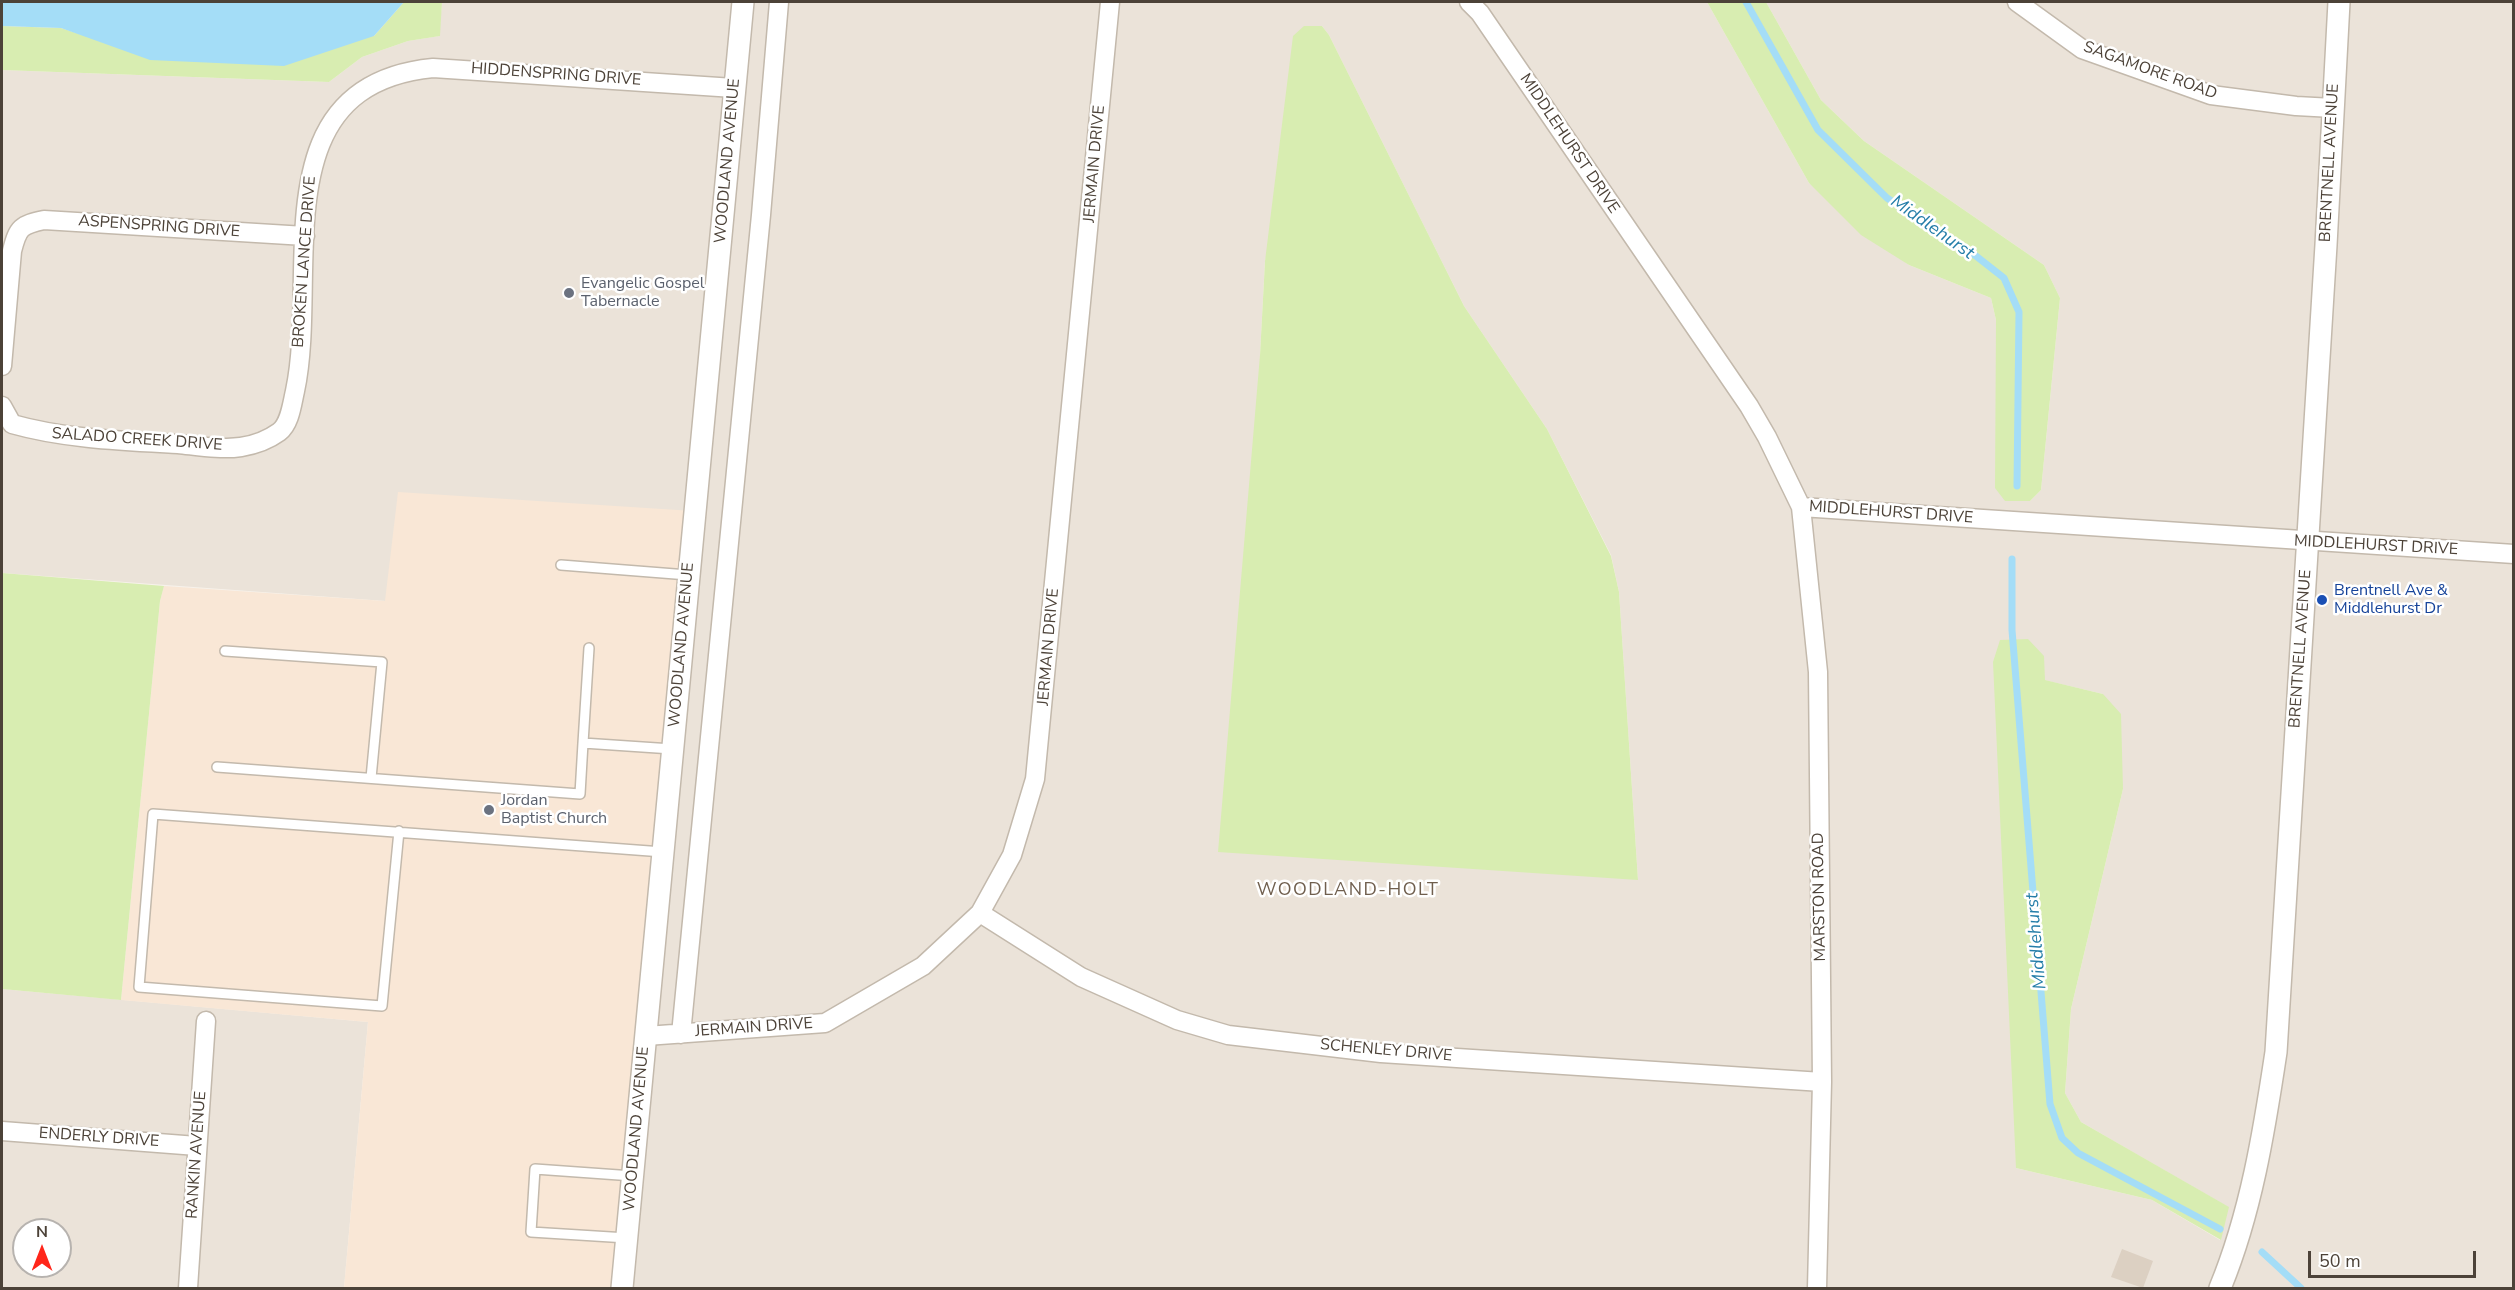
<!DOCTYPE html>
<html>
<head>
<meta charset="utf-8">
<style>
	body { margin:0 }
	#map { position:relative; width:2515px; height:1290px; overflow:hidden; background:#f7f2eb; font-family:"Nunito Sans",sans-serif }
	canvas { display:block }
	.frame { position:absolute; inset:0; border:3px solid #4c4238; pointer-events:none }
	.north { position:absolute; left:12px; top:1218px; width:60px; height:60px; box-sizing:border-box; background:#fff; border:2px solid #b7b3af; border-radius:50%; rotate:0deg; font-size:16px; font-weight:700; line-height:24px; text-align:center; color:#4c4238 }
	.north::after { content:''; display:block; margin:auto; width:21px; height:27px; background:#ff261a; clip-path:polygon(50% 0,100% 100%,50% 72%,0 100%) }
	.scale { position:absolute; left:2308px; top:1251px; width:168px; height:27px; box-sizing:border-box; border:3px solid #4c4238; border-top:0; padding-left:8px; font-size:18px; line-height:21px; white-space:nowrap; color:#4c4238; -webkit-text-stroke:4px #fff; paint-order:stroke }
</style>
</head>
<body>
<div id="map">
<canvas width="2515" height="1290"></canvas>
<div class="frame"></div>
<div class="north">N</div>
<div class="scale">50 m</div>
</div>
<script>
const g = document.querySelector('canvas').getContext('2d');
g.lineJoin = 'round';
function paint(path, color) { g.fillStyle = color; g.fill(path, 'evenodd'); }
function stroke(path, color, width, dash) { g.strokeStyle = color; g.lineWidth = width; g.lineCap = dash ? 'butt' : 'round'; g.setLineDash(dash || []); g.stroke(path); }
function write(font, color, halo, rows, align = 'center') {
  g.font = font + ' "Nunito Sans",sans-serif'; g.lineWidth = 5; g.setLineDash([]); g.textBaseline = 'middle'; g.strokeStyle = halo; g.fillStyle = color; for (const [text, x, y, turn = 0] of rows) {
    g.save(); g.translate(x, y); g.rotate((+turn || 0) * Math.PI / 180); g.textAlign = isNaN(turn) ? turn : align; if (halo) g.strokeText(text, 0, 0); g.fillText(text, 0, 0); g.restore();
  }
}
const residential = new Path2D(`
	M442 2H1707L1809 183 1909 265 1991 298 1996 320 2005 501H2030L2041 490 2060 298 2044 265 1864 141 1821 100 1766 2H2513V1288H619L385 601 2 573V70L329 82 362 57 408 41 439 36ZM1322 26 1329 35 1464 306 1547 429 1611 555 1619 592 1638 880 1260 355 1265 261ZM2044 680 2103 694 2123 789 2071 1009 2065 1093 2081 1122 2228 1207 2220 1240 2152 1200 2016 1168Z
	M2 989 368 1022 344 1288H2ZM24 1230H60V1266H24Z`);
const commercial = new Path2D(`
	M398 492 693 511 620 1288H344L368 1022 121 1000 160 601 164 586 385 601Z`);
const green = new Path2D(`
	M404 2H442L440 36 408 41 362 57 329 82 2 70V26L61 28 95 39 374 36Z
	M1707 2H1766L1821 100 1864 141 2044 265 2060 298 2041 490 2030 501H2005L1995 488 1996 320 1991 298 1909 265 1861 235 1809 183Z
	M1304 26H1322L1329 35 1464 306 1547 429 1611 556 1619 592 1638 880 1218 852 1260 355 1265 261 1293 36Z
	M2 573 164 586 160 601 121 1000 2 989Z
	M2028 639 2044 656 2045 680 2103 694 2121 714 2123 789 2071 1009 2065 1093 2081 1122 2229 1207 2221 1240 2152 1200 2016 1168 1993 662 2000 640Z`);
const water = new Path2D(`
	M2 2H404L374 36 284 66 150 60 61 28 2 26Z`);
const stream = new Path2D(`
	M1746 2 1818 130 1887 198 1976 256 2004 278 2019 312 2017 486
	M2012 559V630L2050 1104 2062 1138 2078 1153 2220 1229
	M2262 1252 2301 1288`);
const building = new Path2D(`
	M2122 1249 2153 1261 2143 1288 2111 1277Z`);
const service = new Path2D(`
	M561 565 688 575
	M225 651 382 662 371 778
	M583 743 589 648
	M217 767 580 794 583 743 672 749
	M399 831 382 1006 139 987 153 814 663 852
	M627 1238 531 1232 535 1169 633 1176`);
const minor = new Path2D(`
	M1469 2 1480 13 1749 406 1767 437 1801 507 2514 554
	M2017 2 2082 49 2211 95 2296 106 2333 108
	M2 366 12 251C18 227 21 225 44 220L305 236
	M2 406 12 424C65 439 123 441 178 444 198 446 221 450 241 447 254 445 268 440 279 432 290 424 292 404 295 391 320 274 259 85 433 68L734 88
	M1801 507 1818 672 1822 1082 1817 1288
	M980 913 1081 977 1177 1020 1228 1035 1381 1053 1822 1082
	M681 1034 761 215 779 2
	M646 1036 825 1023 923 966 980 913 1012 855 1035 779 1110 2
	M2 1131 197 1146
	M188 1288 206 1021`);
const tertiary = new Path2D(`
	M622 1288 743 2
	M2220 1288C2251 1213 2264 1132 2276 1052L2326 245 2339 2`);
const markers = [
	[569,293,6,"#6b7280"],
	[2322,600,6,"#1a4fb4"],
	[489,810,6,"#6b7280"]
];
const streetNames = [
	["SAGAMORE ROAD",2150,71,20],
	["HIDDENSPRING DRIVE",556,75,4],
	["MIDDLEHURST DRIVE",1569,144,56],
	["WOODLAND AVENUE",728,161,-85],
	["BRENTNELL AVENUE",2330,163,-87],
	["JERMAIN DRIVE",1095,164,-85],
	["ASPENSPRING DRIVE",159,227,4],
	["BROKEN LANCE DRIVE",305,262,-86],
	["SALADO CREEK DRIVE",137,440,4],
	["MIDDLEHURST DRIVE",1891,513,4],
	["MIDDLEHURST DRIVE",2376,546,3],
	["WOODLAND AVENUE",682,645,-85],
	["JERMAIN DRIVE",1049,647,-85],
	["BRENTNELL AVENUE",2301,649,-86],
	["MARSTON ROAD",1820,897,-91],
	["JERMAIN DRIVE",754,1028,-4],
	["SCHENLEY DRIVE",1386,1051,5],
	["WOODLAND AVENUE",637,1129,-85],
	["ENDERLY DRIVE",99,1138,4],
	["RANKIN AVENUE",197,1155,-86]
];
const worshipNames = [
	["Evangelic Gospel",581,284],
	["Tabernacle",581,302],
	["Jordan",501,801],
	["Baptist Church",501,819]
];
const transitNames = [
	["Brentnell Ave &",2334,591],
	["Middlehurst Dr",2334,609]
];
const waterNames = [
	["Middlehurst",1932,228,35],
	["Middlehurst",2037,941,-95]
];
const neighbourhoodNames = [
	["WOODLAND-HOLT",1348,891]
];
paint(residential, '#ebe3d9');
paint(commercial, '#f9e7d6');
paint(green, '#d8edb1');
paint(water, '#a4ddf7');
stroke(stream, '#a4ddf7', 7);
paint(building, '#dcd0c2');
stroke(service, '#c3b9ac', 12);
stroke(minor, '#c3b9ac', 21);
stroke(tertiary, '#c3b9ac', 24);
stroke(service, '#fff', 9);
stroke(minor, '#fff', 18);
stroke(tertiary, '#fff', 21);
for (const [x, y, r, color] of markers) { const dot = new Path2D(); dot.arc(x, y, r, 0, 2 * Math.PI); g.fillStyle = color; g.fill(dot); stroke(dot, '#fff', 2); }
write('16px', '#4c4238', '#fff', streetNames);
write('16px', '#5b616d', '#fff', worshipNames, 'left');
write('16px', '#164399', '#fff', transitNames, 'left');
write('italic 18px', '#237da8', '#fff', waterNames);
g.letterSpacing = '1.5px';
write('18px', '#705f4e', '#fff', neighbourhoodNames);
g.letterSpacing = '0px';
</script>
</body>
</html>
